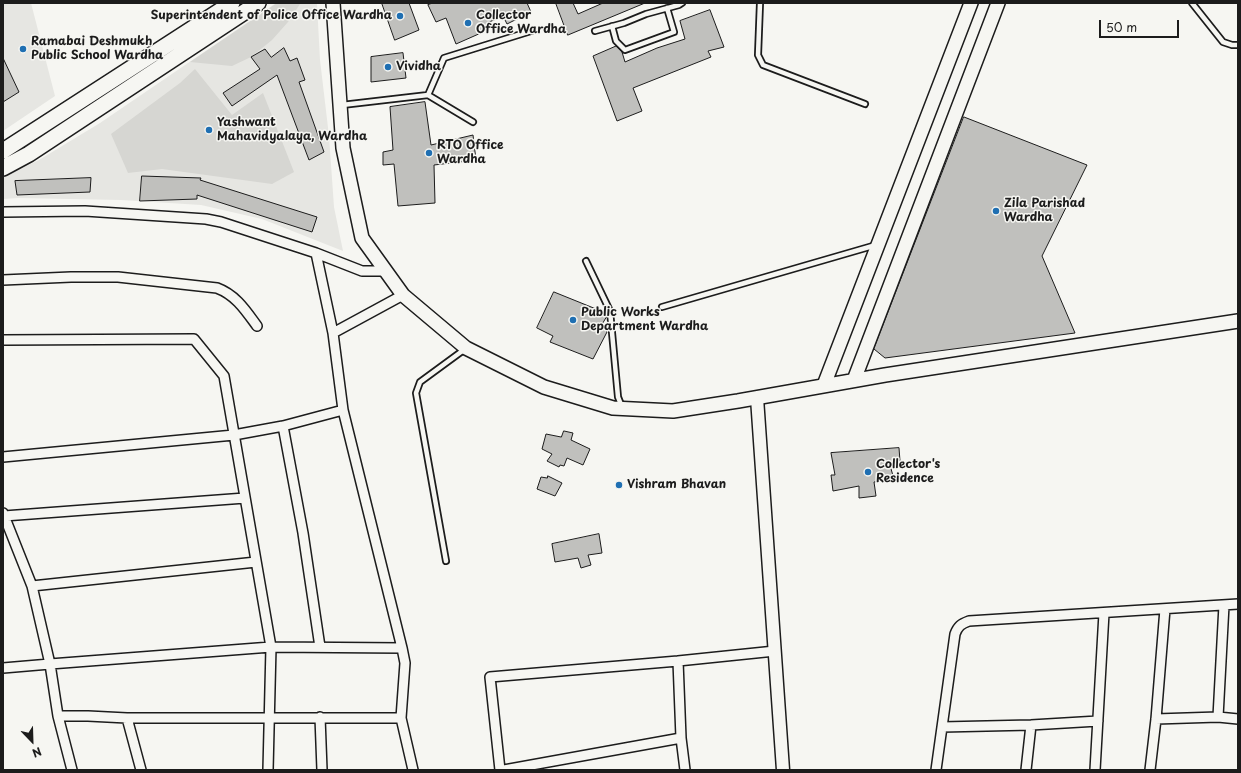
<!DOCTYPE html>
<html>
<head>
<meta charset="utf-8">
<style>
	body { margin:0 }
	#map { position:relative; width:1241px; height:773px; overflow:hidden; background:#f6f6f2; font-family:"Playpen Sans",sans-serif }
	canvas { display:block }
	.frame { position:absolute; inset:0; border:4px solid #1c1c1c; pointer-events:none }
	.north { position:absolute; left:12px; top:721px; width:40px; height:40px; -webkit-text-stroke:3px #f6f6f2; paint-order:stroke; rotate:157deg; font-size:11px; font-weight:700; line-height:16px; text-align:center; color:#1c1c1c }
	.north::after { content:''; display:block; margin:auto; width:14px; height:18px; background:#1c1c1c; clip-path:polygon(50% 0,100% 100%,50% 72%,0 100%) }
	.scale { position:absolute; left:1099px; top:20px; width:80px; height:18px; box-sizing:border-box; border:2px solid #1c1c1c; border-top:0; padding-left:5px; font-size:12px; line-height:14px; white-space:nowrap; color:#1c1c1c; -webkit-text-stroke:3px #f6f6f2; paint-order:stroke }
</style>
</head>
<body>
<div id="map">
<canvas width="1241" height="773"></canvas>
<div class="frame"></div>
<div class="north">N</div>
<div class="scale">50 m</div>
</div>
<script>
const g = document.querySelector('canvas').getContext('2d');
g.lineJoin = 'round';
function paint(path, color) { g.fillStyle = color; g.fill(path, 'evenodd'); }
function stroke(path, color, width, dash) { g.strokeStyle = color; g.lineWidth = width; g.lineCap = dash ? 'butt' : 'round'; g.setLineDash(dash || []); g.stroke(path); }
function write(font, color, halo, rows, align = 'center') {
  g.font = font + ' "Playpen Sans",sans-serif'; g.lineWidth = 3; g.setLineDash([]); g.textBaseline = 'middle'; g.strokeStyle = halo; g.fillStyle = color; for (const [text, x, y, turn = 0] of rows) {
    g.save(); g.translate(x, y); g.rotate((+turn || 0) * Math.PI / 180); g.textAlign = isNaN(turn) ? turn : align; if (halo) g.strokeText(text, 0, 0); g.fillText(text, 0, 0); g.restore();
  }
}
const built = new Path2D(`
	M3 3H31L55 96 3 131Z
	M276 3H315L317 4 320 60 329 136 334 207 343 251 262 219 201 205 121 200 18 198 3 199V177L39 160 100 123Z`);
const green = new Path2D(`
	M277 3H299L300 4 288 22 272 40 251 57 232 66 190 62Z
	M195 69 232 115 263 93 294 172 272 184 162 169 128 173 111 134 180 83Z`);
const building = new Path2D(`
	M382 3H409L419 30 395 40Z
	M433 3H527L531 12 507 24 503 16 487 23 490 29 456 44 446 18 436 22 428 5Z
	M556 3H573L578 14 603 3H645L568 35Z
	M710 10 724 47 708 51 711 57 633 88 642 111 617 121 593 56 616 46 622 52 625 62 657 48 685 39 680 21Z
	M284 48 290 61 297 58 305 80 299 82 324 152 309 160 277 75 232 106 223 93 260 69 251 57 265 49 271 57Z
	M403 53 406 78 371 82V57Z
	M3 58 19 92 3 102Z
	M425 102 431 145 473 135 476 160 434 165 435 203 398 206 394 164 383 165V152L393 150 390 107Z
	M964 117 1087 165 1042 256 1075 333 885 358 874 349Z
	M142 176 201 178 200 180 317 217 312 232 197 195V199L140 201Z
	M91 178 90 192 17 195 15 181Z
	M554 292 606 313 607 316 601 326 607 332 593 359 550 342 553 336 537 328Z
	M564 431 573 433 571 440 590 449 583 465 567 458 564 466 560 465 559 467 547 461 552 454 542 449 546 434 561 437Z
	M899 448 900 461 889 462 894 479 874 482 876 496 859 498V486L833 491 831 475H835L831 453Z
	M548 476 562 483 555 496 537 489 541 477 547 478Z
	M599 534 602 553 588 555 591 565 581 568 578 558 555 562 552 544Z`);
const service = new Path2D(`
	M760 3 758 55 763 65 865 104
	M1192 3 1223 42 1232 45H1238
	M612 26 616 41 625 50 674 32 667 8
	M595 31 624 23 646 14 679 5 682 3
	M428 95 444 58 531 31
	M342 105 428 95 473 122
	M586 261 610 311 618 397 622 407
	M662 307 876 245
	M446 561 416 393 420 382 465 349`);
const minor = new Path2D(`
	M3 212 85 211 206 219 221 222 316 253 362 271H386
	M316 253 333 333
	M3 280 71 277H118L217 288C236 295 246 311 257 326
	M403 295 333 333 343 410 402 648 405 663 401 718 413 770
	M3 340 194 339 224 376 271 647 402 648
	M283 426 303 533 320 647
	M3 457 234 435 283 426 343 410
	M3 513 32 586 50 664 271 647 268 770
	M4 516 245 498
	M32 586 256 562
	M678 661 775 651
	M3 668 50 664 58 716 72 770
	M58 716H88L127 718H401
	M320 717 322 770
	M1218 717 1224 605
	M127 718 141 770
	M1156 719 1218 717 1238 719
	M942 727 1031 725 1098 721
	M500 770 490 677 678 661 681 738
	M504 770 681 738 685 770
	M936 770 955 634C958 626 961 624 969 621L1238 604
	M1026 770 1031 725
	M1095 770 1104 613
	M1150 770 1156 719 1165 609`);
const tertiary = new Path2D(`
	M757 398 783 770`);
const secondary = new Path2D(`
	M333 3 343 148 362 238 403 295 466 348 544 387 613 408 673 411 738 401 885 375 1238 321
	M854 380 998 3
	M824 385 971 3`);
const primary = new Path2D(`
	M3 151 232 3
	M3 168 29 154 258 3`);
const markers = [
	[400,16,4,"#1f6fb2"],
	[468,23,4,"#1f6fb2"],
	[23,49,4,"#1f6fb2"],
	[388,67,4,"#1f6fb2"],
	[209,130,4,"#1f6fb2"],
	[429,153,4,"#1f6fb2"],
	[996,211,4,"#1f6fb2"],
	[573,320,4,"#1f6fb2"],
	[868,472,4,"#1f6fb2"],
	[619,485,4,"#1f6fb2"]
];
const poiNames = [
	["Superintendent of Police Office Wardha",392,16,"right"],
	["Collector",476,16],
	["Office Wardha",476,30],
	["Ramabai Deshmukh",31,42],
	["Public School Wardha",31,56],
	["Vividha",396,67],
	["Yashwant",217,123],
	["Mahavidyalaya, Wardha",217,137],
	["RTO Office",437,146],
	["Wardha",437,160],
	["Zila Parishad",1004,204],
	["Wardha",1004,218],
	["Public Works",581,313],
	["Department Wardha",581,327],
	["Collector's",876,465],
	["Residence",876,479],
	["Vishram Bhavan",627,485]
];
paint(built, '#e6e6e2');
paint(green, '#d6d6d2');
paint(building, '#c0c0bd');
stroke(building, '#1c1c1c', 1);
stroke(service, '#1c1c1c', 8);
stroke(minor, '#1c1c1c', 12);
stroke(tertiary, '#1c1c1c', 15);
stroke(secondary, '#1c1c1c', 16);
stroke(primary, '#1c1c1c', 18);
stroke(service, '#f6f6f2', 4.5);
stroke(minor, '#f6f6f2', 9);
stroke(tertiary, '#f6f6f2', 12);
stroke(secondary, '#f6f6f2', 13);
stroke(primary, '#f6f6f2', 15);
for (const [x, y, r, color] of markers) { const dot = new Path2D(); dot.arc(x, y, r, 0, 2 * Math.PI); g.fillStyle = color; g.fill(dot); stroke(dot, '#f6f6f2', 1.5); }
write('bold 12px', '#1c1c1c', '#f6f6f2', poiNames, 'left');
</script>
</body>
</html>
